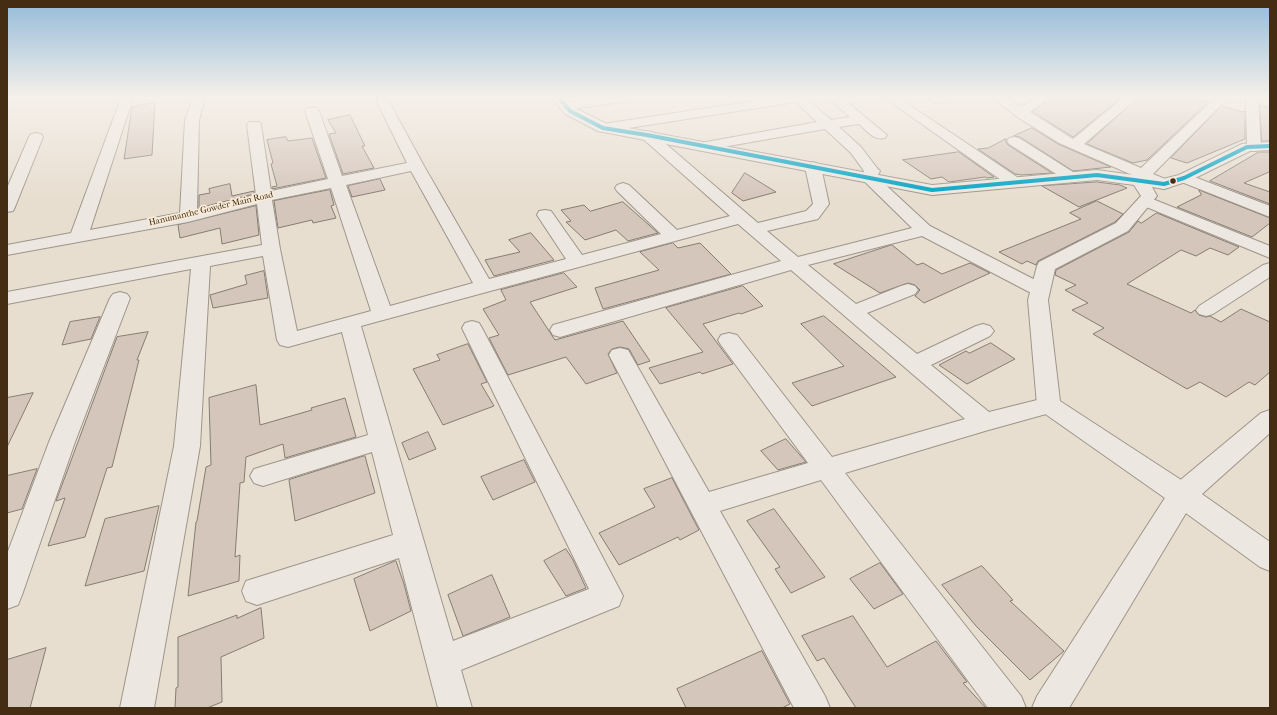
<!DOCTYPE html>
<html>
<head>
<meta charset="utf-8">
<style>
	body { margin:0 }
	#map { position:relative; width:1277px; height:715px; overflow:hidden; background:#e8ded0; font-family:"IM FELL French Canon",serif }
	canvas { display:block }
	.frame { position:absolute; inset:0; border:8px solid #442d13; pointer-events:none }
</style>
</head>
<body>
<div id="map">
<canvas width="1277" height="715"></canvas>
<div class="frame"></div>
</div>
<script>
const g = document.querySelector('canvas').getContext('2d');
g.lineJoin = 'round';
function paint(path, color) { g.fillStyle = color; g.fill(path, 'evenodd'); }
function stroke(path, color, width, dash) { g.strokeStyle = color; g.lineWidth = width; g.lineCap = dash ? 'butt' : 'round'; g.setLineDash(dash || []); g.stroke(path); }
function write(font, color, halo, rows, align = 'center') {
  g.font = font + ' "IM FELL French Canon",serif'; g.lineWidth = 3.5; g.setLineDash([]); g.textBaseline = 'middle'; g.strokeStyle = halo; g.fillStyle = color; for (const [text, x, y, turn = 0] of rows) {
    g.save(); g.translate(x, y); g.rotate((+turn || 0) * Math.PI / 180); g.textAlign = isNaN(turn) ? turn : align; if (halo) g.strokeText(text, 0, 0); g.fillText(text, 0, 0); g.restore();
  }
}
const building = new Path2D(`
	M1050 98H1121L1073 137 1033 112Z
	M1138 98H1193L1208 102 1147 160 1133 163 1087 144Z
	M155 103 152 155 124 159 132 107Z
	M1260 105 1270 108V141H1262Z
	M1222 106 1242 112 1245 111V139L1187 163 1171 158Z
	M350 115 365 146H362L374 168 343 174 329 134 336 133 328 120Z
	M1032 128 1058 144 1111 167 1073 171 1020 137 1014 136Z
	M286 137 288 141 312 138 326 178 272 189V187L277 186 271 164 273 163 267 140Z
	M1006 139V142L1008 145 1052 173 1022 175 1015 174 978 149 988 148Z
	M959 152 994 177 987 178 985 177 949 182 942 177 931 179 903 160Z
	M1259 152H1270V173L1269 172 1244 183 1270 192V204L1210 181Z
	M745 173 776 192 743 201 732 193Z
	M380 179 385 190 352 197 348 186Z
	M1097 182 1120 185 1127 188 1079 207 1042 186Z
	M230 184 232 196 254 191V194L199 208V195L210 193 209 189Z
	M330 190 334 205 331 206 336 218 313 223 312 220 278 228 274 201Z
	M1199 190 1270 218V223L1252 237 1177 207 1201 195Z
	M1097 201 1123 214 1115 222 1038 261 1036 265 1027 261 1022 264 999 252 1081 219 1070 213Z
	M623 202 658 233 628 241 616 230 585 240 566 222 571 221 561 210 584 205 590 211Z
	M256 206 259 235 222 244 220 228 180 238 178 225Z
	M1157 213 1239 247 1228 255 1210 248 1196 256 1181 250 1127 284 1191 313 1195 310 1199 315 1206 317 1210 316 1221 322 1241 309 1270 322V372L1255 385 1249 382 1226 397 1200 382 1187 389 1093 334 1104 328 1072 310 1088 303 1065 290 1076 285 1055 275 1056 270 1129 232 1138 221 1141 223Z
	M531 233 554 260 494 276 485 260 520 252 509 240Z
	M673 243 678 248 700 243 731 274 603 309 595 288 659 270 640 252Z
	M892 245 917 265 923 263 942 274 970 263 990 273 924 303 915 296 920 290 915 285 908 283 880 293 834 264Z
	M264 271 268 298 213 308 210 295 247 284 245 276Z
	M564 273 577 287 530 302 555 340 623 321 650 361 638 365 629 349 620 347 612 349 608 354 617 373 586 384 566 357 508 375 489 338 499 335 483 309 506 300 501 290Z
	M743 286 763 306 741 314 739 313 703 324 733 364 702 374 700 372 660 384 649 368 703 352 666 308Z
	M824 316 896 377 812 406 792 383 844 366 801 324Z
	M100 317 91 339 62 345 70 322Z
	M148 332 137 360H139L112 467 107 468 85 537 48 546 65 498 56 501 117 337Z
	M991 343 1015 359 967 384 939 365 966 351 969 353Z
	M468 344 487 382 481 384 494 406 443 425 413 369 440 360 437 355Z
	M256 385 260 425 312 410 311 408 345 398 356 437 285 458 283 444 246 457 244 482 240 483 235 557 240 555 239 581 188 596 196 522 197 521 206 467 211 465 209 398Z
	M33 393 7 447V398Z
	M428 432 436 449 409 460 402 443Z
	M786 439 806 462 778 470 761 451Z
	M365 456 375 493 295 521 289 480Z
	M524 460 535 482 493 500 481 477Z
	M37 469 22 509 7 513V476Z
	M672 478 699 530 680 540 678 537 619 565 599 533 655 507 644 489Z
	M159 506 144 571 85 586 105 519Z
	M774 509 825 577 791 593 775 569 780 567 747 521Z
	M566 549 573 560 586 588 566 596 544 561Z
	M396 561 404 584 411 611 370 631 354 579Z
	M880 563 903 594 874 609 850 579Z
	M982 566 1013 600 1010 601 1064 651 1030 680 976 626 942 585Z
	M492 575 510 617 463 636 448 595Z
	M261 608 264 638 221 657 222 702 207 708H175L176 688 178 687V637L237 615V618Z
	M853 616 887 667 936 641 967 682 963 683 986 708H856L824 658 817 661 802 636Z
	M46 648 30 708H7V660Z
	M762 651 790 704 782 708H686L677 689Z`);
const minor = new Path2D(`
	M121 98H133L90 230 180 213 185 120 193 98H205L199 120 197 210 256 195 247 125 249 122H259L261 125 271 191 328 179 305 111 307 108H317L319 111 342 176 407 163 376 100 377 98H387L424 166 489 279 566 259 537 215 539 211 545 210 551 211 582 255 661 234 617 191 615 188 617 185 623 183 629 185 677 230 730 216 642 138 640 135 642 132 647 131 652 132 758 223 806 211 813 204 805 167 808 164 813 162 818 164 821 167 829 204 818 219 767 231 798 257 912 228 864 181 861 178 864 171 851 153 825 129 706 150 701 149 699 146 701 143 706 142 817 122 796 102 603 132 598 131 596 128 598 125 603 124 774 98H806L831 120 850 117 828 98H842L887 135 885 138C874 141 867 131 859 124L839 127 861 147 877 168 880 171 877 177 930 226 1047 286 1050 290 1047 294 1040 296 1033 294 922 236 808 265 856 304 901 286 908 284 915 286 918 290 915 294 867 313 917 354 976 326 983 324 990 326 994 331 990 336 931 365 989 412 1049 397 1057 399 1061 405 1057 411 985 431 845 473 1021 696 1026 708H988L821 480 720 511 825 696 830 708H794L609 355 612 350 620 348 628 350 709 492 808 463 721 345 718 340 721 335 729 333 737 335 832 457 965 419 791 270 560 337 553 335 550 330 553 325 781 261 738 224 361 326 453 641 589 589 462 328 465 323 472 321 479 323 482 328 623 596 619 606 461 670 472 708H438L399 558 257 605 246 601 242 591 246 581 393 535 372 452 263 486 254 483 250 476 254 469 368 435 342 332 288 347 280 345 277 340 263 256 210 266 200 446 154 708H120L174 446 191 269 7 304V292L262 245 257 204 188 222 7 255V245L71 233ZM411 171 473 283 390 306 346 185ZM331 188 371 311 297 331 280 249 272 200Z
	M595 98H628L626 101 622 102 565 110 560 109 559 106 560 103 565 102Z
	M885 98H899L1020 179 1022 182 1020 185 1014 187 1008 185Z
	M930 98H950L948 101 936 103 932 102Z
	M993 98H1008L1021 107 1035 98H1049L1030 112 1073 139 1123 98H1137L1084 144 1141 168 1215 98H1228L1153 174 1170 181 1172 184 1170 187 1164 189 1059 143 1016 116Z
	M1246 98H1258L1261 147 1259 150 1254 151 1249 150 1247 147Z
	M36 133 41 134 43 137 15 207 13 211 7 212V188L29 137 31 134Z
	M1014 137 1019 138 1076 174 1079 177 1076 180 1071 182 1066 180 1009 144 1007 141 1009 138Z
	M1184 173 1270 206V217L1179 181 1176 178 1179 175Z
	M1145 196 1270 246V258L1139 204 1137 201 1139 198Z
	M1270 263V277L1213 314 1206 316 1199 314 1196 310 1199 306 1263 265Z
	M120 292 127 294 130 298 75 442 22 595 18 605 7 609V554L49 442 110 298 113 294Z
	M1270 410V433L1192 503 1069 708H1032L1037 696 1172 487 1261 413Z`);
const tertiary = new Path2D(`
	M553 98H566L575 108 607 124 932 185 1097 170 1163 179 1179 175 1242 144 1270 142V150L1250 151 1189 181 1164 189 1152 187 1157 196 1128 231 1055 269 1048 300 1060 401 1192 487 1270 542V571L1260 567 1172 503 1041 411 1037 405 1028 300 1037 266 1039 262 1116 223 1141 196 1134 185 1097 180 932 195 598 131 565 114Z`);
const bus1 = new Path2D(`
	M559 98 570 111 603 128 647 135 932 190 1097 175 1164 184 1184 178 1247 147 1270 146`);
const markers = [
	[1173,181,3.5,"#442d13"]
];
const farStreetnames = [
	["Hanumanthe Gowder Main Road",211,209,-13]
];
paint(building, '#d5c6bc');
stroke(building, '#857c71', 1);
stroke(minor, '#9d958a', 2);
stroke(tertiary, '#9d958a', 2);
paint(minor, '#ece7e0');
paint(tertiary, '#ece7e0');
stroke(bus1, '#03a3c5', 4);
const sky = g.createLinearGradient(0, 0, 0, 198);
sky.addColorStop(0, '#94bbd9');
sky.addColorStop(0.49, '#f5f0ea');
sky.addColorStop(1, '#f5f0ea00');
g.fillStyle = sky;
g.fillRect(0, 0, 1277, 198);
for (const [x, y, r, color] of markers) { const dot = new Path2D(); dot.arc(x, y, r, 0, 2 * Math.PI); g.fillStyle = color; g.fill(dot); stroke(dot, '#f7ebd9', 1.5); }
write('9px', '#442d13', '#f7ebd9', farStreetnames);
</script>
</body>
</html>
